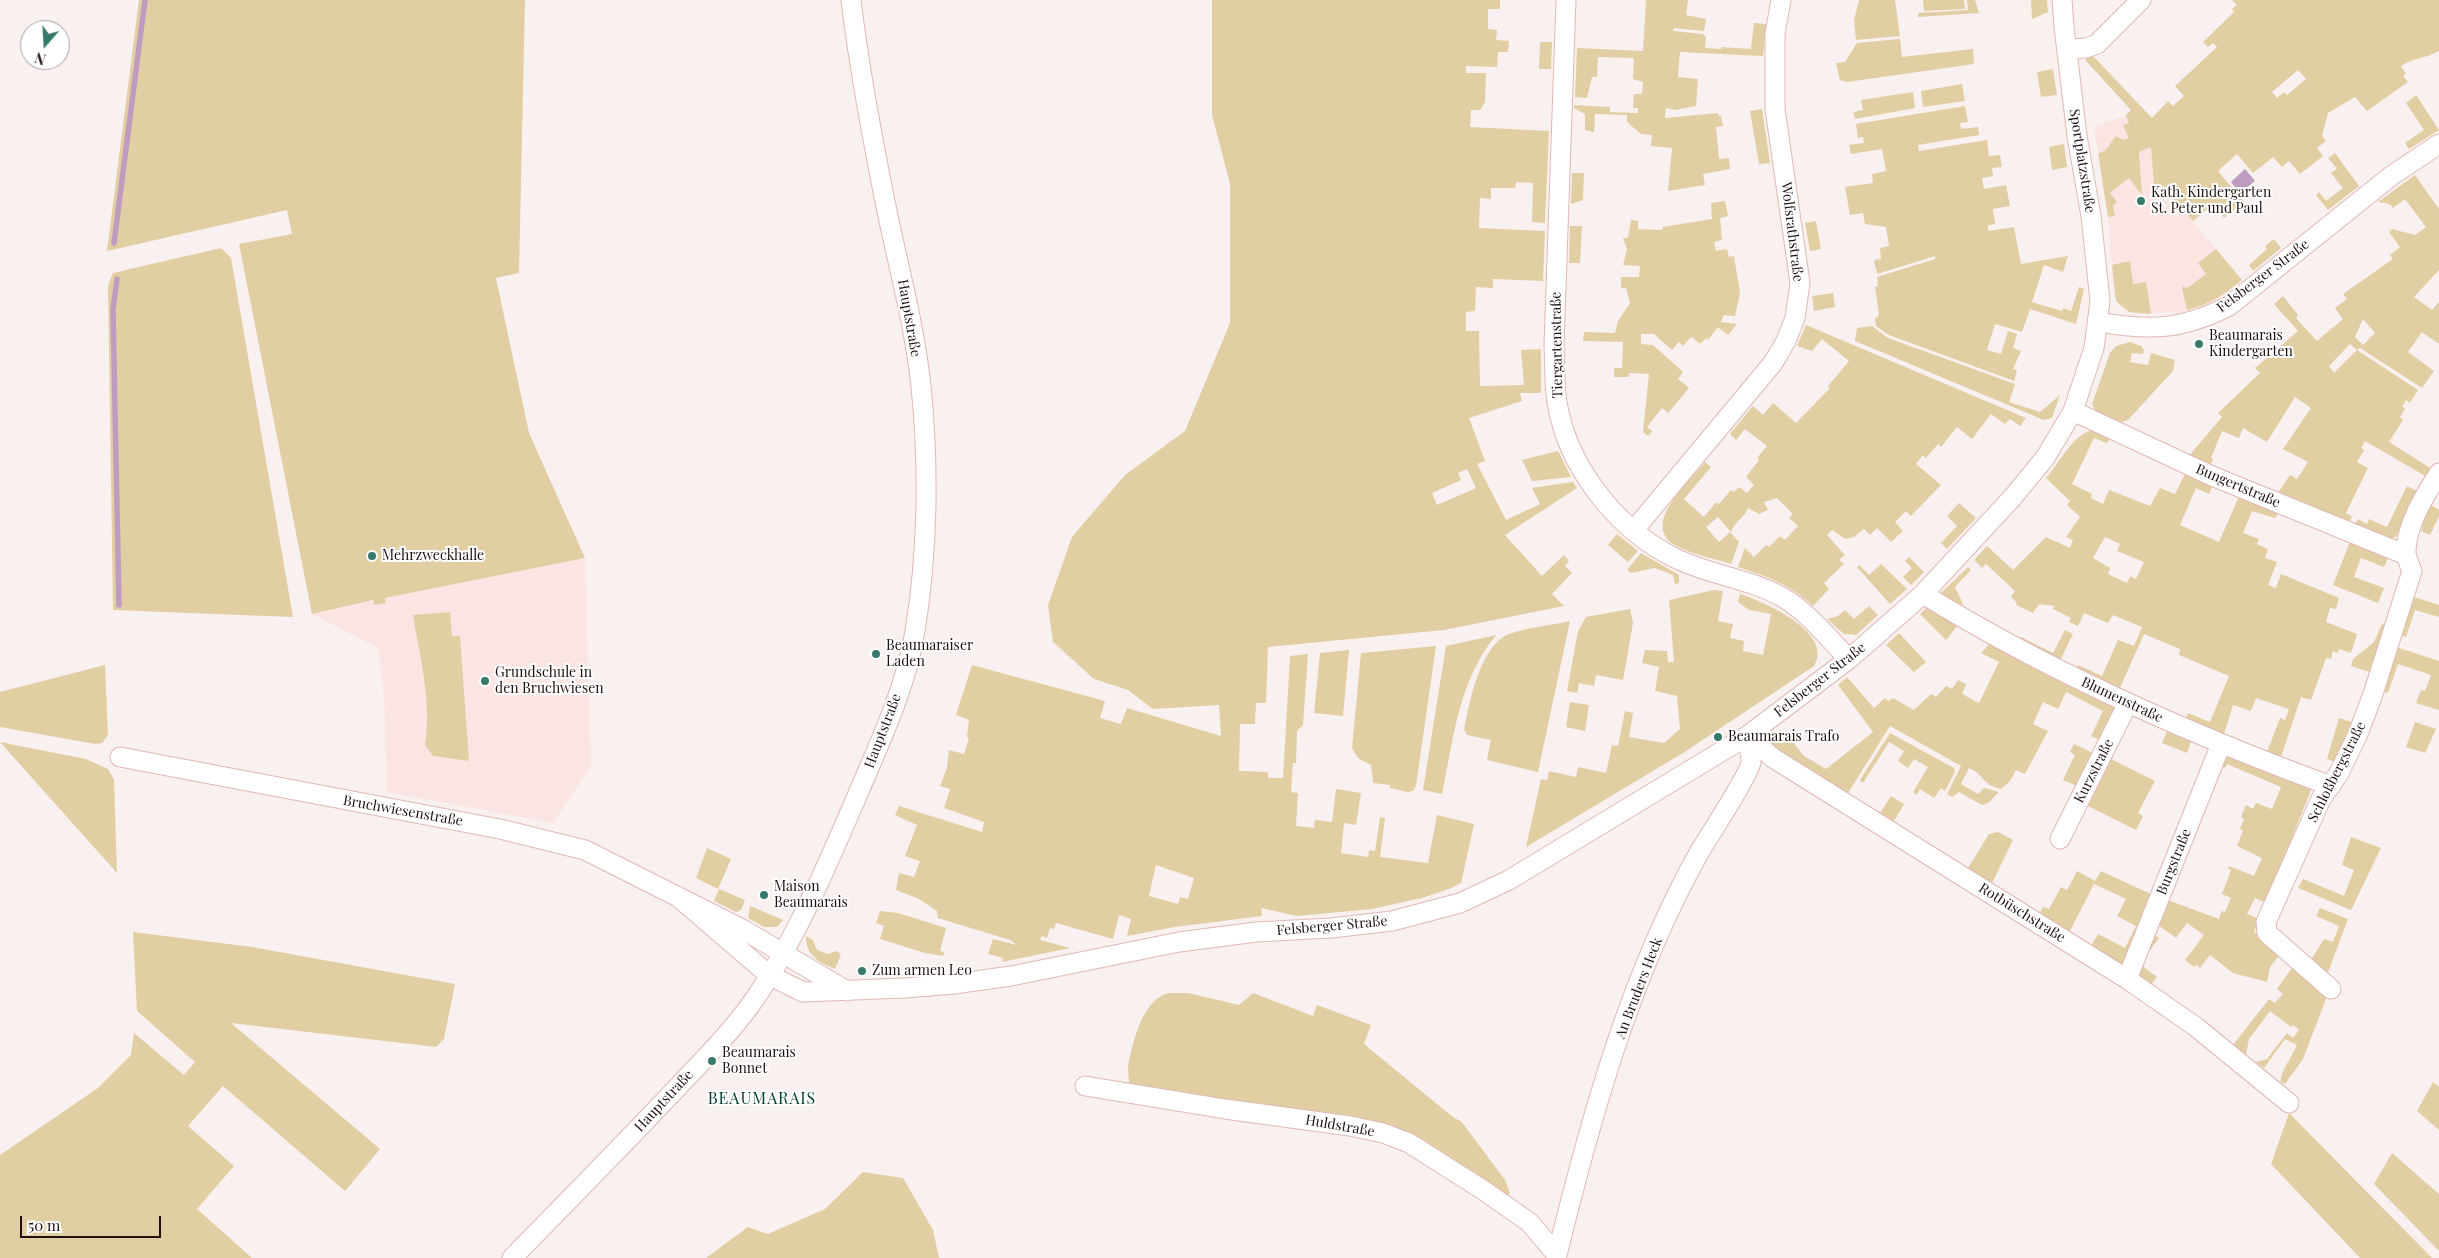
<!DOCTYPE html>
<html>
<head>
<meta charset="utf-8">
<style>
	body { margin:0 }
	#map { position:relative; width:2439px; height:1258px; overflow:hidden; background:#f9f1f0; font-family:"Playfair Display",serif }
	canvas { display:block }
	.north { position:absolute; left:20px; top:20px; width:50px; height:50px; box-sizing:border-box; background:#fff; border:1px solid #a5a09f; border-radius:50%; rotate:199deg; font-size:14px; font-weight:700; line-height:20px; text-align:center; color:#1e110f }
	.north::after { content:''; display:block; margin:auto; width:18px; height:22px; background:#37796a; clip-path:polygon(50% 0,100% 100%,50% 72%,0 100%) }
	.scale { position:absolute; left:20px; top:1216px; width:141px; height:22px; box-sizing:border-box; border:2px solid #1e110f; border-top:0; padding-left:6px; font-size:15px; line-height:18px; white-space:nowrap; color:#1e110f; -webkit-text-stroke:4px #fff; paint-order:stroke }
</style>
</head>
<body>
<div id="map">
<canvas width="2439" height="1258"></canvas>
<div class="north">N</div>
<div class="scale">50 m</div>
</div>
<script>
const g = document.querySelector('canvas').getContext('2d');
g.lineJoin = 'round';
function paint(path, color) { g.fillStyle = color; g.fill(path, 'evenodd'); }
function stroke(path, color, width, dash) { g.strokeStyle = color; g.lineWidth = width; g.lineCap = dash ? 'butt' : 'round'; g.setLineDash(dash || []); g.stroke(path); }
function write(font, color, halo, rows, align = 'center') {
  g.font = font + ' "Playfair Display",serif'; g.lineWidth = 4; g.setLineDash([]); g.textBaseline = 'middle'; g.strokeStyle = halo; g.fillStyle = color; for (const [text, x, y, turn = 0] of rows) {
    g.save(); g.translate(x, y); g.rotate((+turn || 0) * Math.PI / 180); g.textAlign = isNaN(turn) ? turn : align; if (halo) g.strokeText(text, 0, 0); g.fillText(text, 0, 0); g.restore();
  }
}
const built = new Path2D(`
	M2140 106 2162 185 2242 280 2222 296 2200 307 2179 312 2135 314 2119 305 2114 295 2108 217 2094 127 2126 115Z
	M585 558 591 766 553 823 387 792 384 697 378 648 312 614 373 600 386 602 385 598Z`);
const green = new Path2D(`
	M139 0H525L519 273 496 278 529 433 585 558 385 598 386 603 374 605 373 600 312 614 239 244 292 234 287 210 107 251Z
	M1212 0H1500V9H1488V29L1497 30 1496 40 1509 41 1508 52H1498L1497 67 1466 66V73H1486L1485 102 1480 110H1471L1470 127 1549 131 1545 223 1532 222 1533 183 1516 182 1515 188H1491V199L1480 198 1479 228 1545 231 1543 281 1493 279V288L1476 287 1475 311 1466 312V331H1479L1480 386 1524 385 1521 350 1541 349V393H1520L1522 401 1469 418 1485 461 1477 464 1506 520 1540 504 1532 488 1573 482 1577 488 1505 535 1542 576 1564 555 1569 561 1565 566 1572 573 1552 594 1564 606 1444 630 1268 647 1266 703H1256L1255 724H1240L1239 771 1268 772V778H1283L1290 656 1308 654 1303 725 1297 731 1296 763H1293L1291 792 1298 793 1296 826 1314 828 1315 820 1332 822 1336 789 1361 793 1356 825 1344 823 1341 853 1368 857 1369 850 1375 851 1380 817 1385 818 1380 857 1428 863 1437 815 1474 824 1461 883 1449 889 1422 898 1372 909 1297 916 1261 908 1262 916 1175 927 1127 936 1131 919 1119 915 1113 939 1056 923 1054 929 1050 928 1047 938 1042 936 1040 940 1070 948 1002 962 1003 958 988 954 993 939 1017 945 1010 940 938 918 937 911 919 899 896 890 899 873 914 877 920 861 905 856 917 825 895 815 899 806 982 832 984 822 944 808 950 789 940 786 947 768 949 750 964 754 969 738 967 737 969 720 956 715 972 665 1105 701 1100 718 1121 724 1127 708 1221 736 1219 705 1153 709 1128 690 1094 679 1053 642 1048 605 1072 537 1125 475 1185 431 1230 323V184L1212 115ZM1467 469 1476 488 1437 505 1432 493 1461 480 1458 473ZM1156 865 1194 878 1188 899 1180 897 1178 904 1149 896Z
	M1646 0H1688L1686 15 1706 19 1704 31 1674 28 1673 31 1703 34 1706 37 1705 48 1721 49 1722 47 1751 49 1754 23 1766 24 1763 56 1680 52 1678 77 1698 79 1696 106 1675 110 1666 108 1665 118 1718 113 1719 116H1721L1723 126 1716 127 1719 159 1729 158 1730 169 1703 174 1705 185 1668 191 1672 148 1651 146 1652 135 1641 134 1627 122V115L1595 114 1594 132 1585 130V114L1574 108V105L1610 107V112L1638 113V108H1633L1634 94H1642L1643 82 1633 79 1634 58 1598 57 1597 77H1592L1587 98 1575 97 1577 48 1643 51Z
	M1859 0H1895L1900 36 1856 40 1854 20Z
	M1923 0H1964L1965 9 1924 11Z
	M1967 0H1975L1979 13 1918 17V13L1968 10Z
	M2031 0H2047L2048 12 2032 19Z
	M2232 0H2439V51C2427 58 2413 58 2401 66L2406 74 2403 76 2408 82 2367 111 2355 97 2328 113 2322 136 2326 141 2317 148 2323 156 2300 174 2289 161 2282 167 2273 157 2253 173 2237 154 2218 171 2244 202 2224 218 2213 204 2193 221 2162 185 2158 188 2154 184 2151 147 2139 152 2142 195 2129 178 2110 193 2117 202 2113 206 2115 216 2108 217 2098 153C2109 152 2110 141 2116 136L2123 140 2129 138 2123 125 2129 123 2126 115 2131 110 2086 61V57L2093 56 2152 118 2168 101 2173 106 2184 96 2175 86 2217 47 2213 43 2208 47 2203 42 2234 12 2232 9 2237 5ZM2298 70 2306 79 2287 95 2284 92 2277 98 2272 92Z
	M1900 39 1902 57 1973 49 1974 64 1847 82 1840 80 1836 63 1845 62 1857 43Z
	M1540 42H1552L1551 69H1539Z
	M2053 69 2057 95 2041 97 2037 72Z
	M1962 84 1965 101 1923 107 1921 91Z
	M1913 92 1915 108 1855 119 1853 112 1863 110 1861 100Z
	M2416 95 2439 130 2409 149 2405 143 2424 130 2406 103Z
	M1965 106 1968 122 1960 123 1961 129 1978 127 1979 135 1918 145 1919 151 1987 140 1989 156 2000 155 2002 167 1992 168 1993 176 1982 178 1984 189 2006 185 2010 206 1993 209 1995 224 1988 225V231L2014 227 2021 264 2068 256 2063 272 2044 265 2032 302 2062 311 2063 308 2071 311 2079 287 2084 289 2076 324 2030 309 2022 332 1995 324 1987 350 2001 354 2008 331 2017 334 2013 348 2021 351 2013 369 2017 370 2014 381 1889 335 1876 326 1875 319 1879 315 1875 287 1878 286 1877 277 1935 259V256L1877 274 1874 260 1881 259 1880 248 1889 246 1886 227 1865 224 1863 213 1850 215 1845 187 1873 183 1872 174 1886 171 1882 149 1851 154 1849 145 1864 143 1863 137 1858 138 1856 124Z
	M1762 109 1770 163 1759 164 1750 111Z
	M2064 144 2067 167 2052 170 2049 147Z
	M2335 153 2359 186 2328 210 2316 195 2319 192 2326 201 2343 188 2331 173 2337 169 2328 158Z
	M1572 173H1584L1583 200 1571 204Z
	M2415 175 2439 209V270L2414 297 2432 310 2439 302V344L2422 332 2408 352 2434 371 2422 388 2360 348 2357 350 2418 390 2410 403 2406 400 2402 406 2405 409 2400 417 2403 420 2389 442 2432 469 2427 477 2365 441 2361 448 2364 450 2357 462 2368 468 2346 513 2352 517 2349 523 2277 494 2290 475 2297 479 2308 462 2283 449 2311 408 2295 397 2267 442 2243 428 2239 438 2222 431 2211 458 2213 459 2210 466 2189 456 2222 417 2218 413 2260 373 2255 368 2298 331 2274 304 2283 296 2298 315 2296 318 2317 341 2343 319 2335 308 2347 299 2343 294 2393 259 2390 255 2400 247 2389 232 2392 229 2415 235 2426 227 2405 199 2393 208 2390 204 2378 202ZM2363 319 2375 333 2363 345 2355 337ZM2350 344 2357 350 2334 373 2329 366Z
	M1725 201 1728 216 1720 218 1722 240 1714 242 1716 251 1727 249 1729 257 1734 256 1740 293 1735 316 1724 315 1721 322 1737 324 1728 335 1718 327 1708 340 1706 338 1700 344 1691 337 1683 346 1679 342 1672 350 1654 334H1641V344L1653 345 1683 372 1678 379 1689 388 1668 413 1662 408 1647 427 1652 431 1648 436 1643 432 1649 374 1629 373V377H1614V368H1622L1623 342 1583 341 1584 332 1615 333 1618 321 1630 303 1626 288H1621V277H1639L1640 266 1623 265 1627 249 1623 238H1628L1631 220 1638 221V229L1662 230 1663 227 1712 219 1711 203Z
	M1816 221 1821 249 1810 251 1805 223Z
	M1570 226H1582L1580 263H1569Z
	M2274 239 2281 248 2253 271 2249 265 2267 249 2265 246Z
	M221 248 231 258 293 617 113 610 108 286 113 273Z
	M2216 249 2242 280C2225 294 2209 305 2187 310L2182 288 2184 286 2186 289 2206 274 2198 263Z
	M2130 261 2133 284 2146 282 2151 314 2129 312 2116 301 2112 265Z
	M1833 293 1835 307 1814 311 1812 296Z
	M1806 325 2026 418 2020 426 2010 419 2005 424 1991 414 1972 439 1957 427 1941 447 1938 444 1926 458 1923 455 1916 464 1941 485 1911 516 1906 511 1895 522 1903 531 1891 542 1877 528 1870 535 1864 529 1854 537 1845 539 1832 530 1827 535 1845 555 1839 560 1844 564 1824 583 1829 589 1813 606C1791 585 1766 576 1738 567L1745 548 1754 557 1766 545 1769 547 1780 536 1785 540 1798 526 1789 518 1793 514 1777 498 1764 502 1768 510 1759 514 1748 508C1745 518 1734 521 1731 532L1718 517 1706 527 1719 542 1730 532 1739 542 1731 564C1713 558 1689 554 1673 544 1642 522 1690 481 1705 462L1711 467 1684 499 1704 517 1716 502 1719 504 1731 490 1734 492 1739 487 1747 493 1754 485 1746 477 1759 460 1757 458 1767 446 1745 429 1736 440 1730 434 1753 406 1763 415 1773 403 1796 423 1830 388 1828 386 1849 361 1822 339 1812 351 1797 346Z
	M1872 326 1888 338 2015 384 2009 402 2040 412 2060 395 2052 418 2044 420 1855 341 1857 328Z
	M2130 342 2141 346 2144 350 2143 354 2132 353 2130 362 2148 365 2151 353 2175 360 2173 371 2128 420 2119 423 2096 412 2092 404 2110 353 2116 346Z
	M2095 430 2111 437 2107 443 2094 438 2072 484 2092 494 2091 498 2103 504 2109 490 2150 506 2160 488 2175 494 2186 472 2214 483 2209 494 2196 488 2180 525 2219 542 2240 494 2279 513 2275 518 2252 511 2243 533 2259 539 2257 544 2268 549 2265 558 2277 562 2268 585 2276 588 2281 574 2339 598 2336 609 2330 608 2326 622 2357 634 2351 653 2339 649 2338 653 2333 651 2331 659 2326 658 2311 700 2301 697 2281 757 2267 752 2280 718 2285 720 2289 709 2256 698 2251 711 2233 705 2224 734 2186 718 2188 713 2210 722 2229 676 2179 655 2180 649 2144 634 2119 690 2076 670 2078 665 2102 676 2118 640 2134 646 2142 627 2113 615 2108 623 2084 613 2078 626 2069 622 2071 618 2053 609 2054 606 2039 604 2033 613 2016 605 2017 603 2011 597 2015 591 1986 564 1982 568 1974 560 1987 546 2013 570 2046 537 2070 548 2073 540 2066 537 2080 517 2067 505 2070 501 2046 478C2059 464 2074 431 2095 430ZM2105 537 2120 544 2117 551 2144 562 2136 579 2130 576 2127 583 2108 574 2110 568 2093 558Z
	M1558 451 1571 477 1532 481 1522 460Z
	M2407 486 2419 492 2396 537 2389 539 2354 526 2358 519 2367 524 2369 519 2387 527Z
	M1959 503 1976 518 1947 549 1941 543 1957 526 1947 516Z
	M2431 505 2439 510V516L2430 535 2421 531 2425 515Z
	M1617 534 1638 551 1628 562 1608 545Z
	M2351 539 2389 555 2384 567 2361 558 2354 577 2384 588 2378 603 2333 585Z
	M1641 553 1679 575V583L1675 584 1673 575 1655 568 1631 573 1627 570Z
	M1909 557 1924 572 1911 585 1903 577 1912 568 1905 561Z
	M1881 564 1907 589 1890 604 1857 567 1859 565 1869 575Z
	M1968 567 1971 570 1955 587 1963 604 1959 606 1940 594Z
	M1714 590 1723 591 1718 621 1733 624 1730 638 1744 641 1743 651 1763 655 1771 614 1749 610 1738 602 1740 594C1763 601 1835 633 1814 666L1683 753 1526 847 1541 779 1547 780 1549 771 1576 777 1578 767 1606 773 1612 745 1618 746 1625 711 1633 713 1629 737 1664 743 1680 729 1677 696 1655 691 1659 667 1642 663 1645 650 1667 651 1668 662H1674L1669 600Z
	M2411 596 2439 605V617L2415 610 2406 637 2399 635Z
	M1929 605 1959 624 1946 640 1920 614Z
	M1869 606 1878 615 1856 635 1844 634 1827 619 1838 616 1845 610 1854 619Z
	M1630 609 1633 623 1623 680 1596 675 1594 686 1579 683 1577 693 1567 691 1578 631 1586 617Z
	M450 612 452 636H460L469 761 433 756 425 745C432 701 420 659 413 615Z
	M1570 621 1538 772 1487 760 1491 740 1467 735 1464 730C1469 704 1480 645 1509 634 1525 628 1552 625 1570 621Z
	M2382 624 2385 625 2369 672 2351 666 2353 659 2374 642Z
	M2065 630 2073 634 2059 663 2018 643 2021 637 2053 653Z
	M1899 633 1926 662 1914 672 1886 645Z
	M1496 635C1458 682 1454 737 1442 794L1423 790 1446 646Z
	M1990 643 2118 707 2102 741 2091 736 2103 711 2066 692 2058 709 2043 702 2033 724 2048 731 2025 774 2016 770 2010 781 2001 789C1981 784 1984 774 1969 768L1961 784 1978 794 1984 788 1999 792 1988 803 1982 805 1959 792 1952 797 1947 794 1961 766 1890 726 1848 793 1771 745 1779 730 1788 736 1804 756 1826 769 1873 732 1838 685 1847 677 1874 708 1885 698 1888 701 1893 698 1914 710 1931 694 1936 697 1946 686 1952 689 1958 680 1966 684 1962 694 1979 703 1999 662 1981 653Z
	M1436 646 1416 786 1413 791 1408 792 1390 788V785L1373 783 1371 765 1358 758 1352 748 1361 653Z
	M2396 647 2439 661V710L2416 703 2421 690 2425 691 2431 675 2398 664 2388 693 2381 691Z
	M1349 650 1343 716 1314 713 1320 653Z
	M105 665 108 735 102 743 95 744 0 727V692Z
	M1570 702 1589 705 1585 731 1566 727Z
	M2339 718 2351 722 2338 763 2327 759Z
	M2415 722 2436 729 2425 753 2406 747Z
	M2168 729 2192 739 2187 753 2162 743Z
	M1890 733 1954 768 1955 772 1945 791 1941 788 1934 798 1920 789 1917 795 1913 792 1928 767 1914 759 1908 768 1898 761 1904 751 1889 742 1863 783 1860 780Z
	M0 742 86 759 108 769 114 780 117 873Z
	M2074 744 2095 754 2079 787 2063 780 2075 755 2070 752Z
	M2223 752 2313 785 2266 903 2255 898 2247 914 2259 919 2254 932 2282 952 2270 967 2267 982 2233 973 2210 955 2200 968 2196 965 2194 967 2185 960 2204 935 2187 923 2176 938 2158 925 2152 933 2159 938 2140 964 2157 977 2151 985 2135 973 2165 899 2219 919 2222 911 2225 912 2231 898 2222 894 2231 870 2228 869 2229 866 2254 876 2262 858 2237 846 2243 831 2240 829 2244 819 2241 817 2246 805 2253 809 2256 803 2272 809 2281 787 2227 764 2225 768 2218 765Z
	M2111 759 2155 781 2138 813 2143 816 2136 830 2088 806Z
	M1891 796 1904 804 1894 821 1880 813Z
	M1998 832 2013 840 1992 883 1968 868 1989 834Z
	M2351 837 2381 848 2351 910 2298 888 2303 879 2344 896 2354 870 2342 865Z
	M707 848 731 859 718 889 696 878Z
	M2077 871 2095 881 2101 871 2153 895 2124 967 2091 946 2098 934 2125 948 2136 926 2117 916 2126 899 2094 884 2069 933 2039 914 2043 907 2049 909 2061 887 2067 890Z
	M719 889 745 900 741 910 736 912 714 901Z
	M750 906 783 920 777 927H764L748 918Z
	M2320 908 2348 919 2327 975 2311 960 2324 939 2333 942 2339 926 2316 916Z
	M880 911 898 913 946 928 940 951 944 952 943 956 925 953 880 939 884 926 876 923Z
	M133 932 252 947 455 984 444 1039 436 1047 231 1023 380 1149 345 1191 223 1086 188 1126 234 1166 197 1209 252 1258H0V1155L98 1088 131 1055 134 1033 184 1075 195 1062 137 1011Z
	M806 936 813 940 817 950 828 954 836 951 841 954 835 969C819 963 805 954 806 936Z
	M2296 962 2326 995V999L2303 1059 2285 1084 2281 1082C2279 1074 2293 1055 2297 1045L2285 1039 2264 1068 2256 1062 2267 1059 2287 1033 2293 1038 2299 1030 2293 1025 2291 1027 2270 1011 2249 1039 2246 1055 2233 1045 2269 999 2275 1003 2283 994 2277 989Z
	M1169 993H1188L1239 1005 1253 993 1313 1016 1317 1005 1371 1025 1364 1044 1454 1118 1461 1121 1505 1180 1510 1193 1507 1197 1411 1137 1130 1089C1129 1080 1127 1070 1129 1061 1134 1038 1144 998 1169 993Z
	M2433 1082 2439 1087V1130L2417 1111Z
	M2289 1113 2432 1258H2360L2271 1164Z
	M2392 1153 2439 1194V1251L2374 1184Z
	M863 1172 903 1178 933 1230 939 1258H706L748 1227 768 1234 825 1209Z`);
const water = new Path2D(`
	M2245 169 2255 181 2240 193 2231 182Z`);
const stream = new Path2D(`
	M114 243 145 0
	M117 279 113 310 119 605`);
const street = new Path2D(`
	M1566 0 1554 345C1555 364 1554 383 1557 402 1567 466 1616 529 1675 558 1709 575 1748 578 1782 597 1807 611 1828 638 1849 659
	M2067 49 2086 48 2097 44 2141 0
	M2098 322C2151 331 2181 330 2229 306L2391 176 2439 144
	M2073 411 2212 476 2406 555
	M1634 530 1773 363 1786 341 1795 318 1800 283 1775 109V34L1781 0
	M1923 594C2051 673 2189 734 2331 786
	M1747 736 1773 758 2127 979 2196 1027 2289 1103
	M120 757 500 829 585 850 742 929 847 991
	M2060 839 2128 703
	M677 896 769 975 803 992 905 988 954 984 1011 976 1179 942 1256 932 1331 928 1392 921 1460 903 1509 880 1747 736 1849 659 1923 594 2012 498 2045 458 2073 411 2094 348 2100 301 2091 216 2077 136 2064 27 2062 0
	M2127 979 2221 744
	M2331 989 2267 933 2266 922 2321 799 2339 773 2358 734 2373 694 2412 571C2410 565 2406 558 2406 552 2406 525 2425 495 2439 473
	M1085 1086 1225 1109 1350 1126 1383 1133 1409 1143 1483 1190 1529 1222 1557 1255
	M1557 1255C1591 1117 1630 975 1700 851 1709 836 1750 773 1751 762 1751 754 1748 744 1747 736
	M512 1258C566 1203 620 1148 673 1092 702 1061 732 1032 756 997 796 939 829 861 857 796 879 744 906 688 915 631 928 553 929 465 921 386 915 330 901 276 889 221 874 148 860 75 851 0`);
const markers = [
	[2141,201,5,"#37796a"],
	[2199,344,5,"#37796a"],
	[372,556,5,"#37796a"],
	[876,654,5,"#37796a"],
	[485,681,5,"#37796a"],
	[1718,737,5,"#37796a"],
	[764,895,5,"#37796a"],
	[862,971,5,"#37796a"],
	[712,1061,5,"#37796a"]
];
const streetNames = [
	["Sportplatzstraße",2082,161,81],
	["Wolfsrathstraße",1792,232,83],
	["Felsberger Straße",2263,276,-37],
	["Hauptstraße",909,318,80],
	["Tiergartenstraße",1557,345,-91],
	["Bungertstraße",2238,486,23],
	["Felsberger Straße",1820,680,-38],
	["Blumenstraße",2122,700,25],
	["Hauptstraße",883,731,-69],
	["Kurzstraße",2094,771,-63],
	["Schloßbergstraße",2337,772,-63],
	["Bruchwiesenstraße",403,811,10],
	["Burgstraße",2174,862,-68],
	["Rotbüschstraße",2022,913,32],
	["Felsberger Straße",1332,926,-5],
	["An Bruders Heck",1639,988,-69],
	["Hauptstraße",664,1101,-47],
	["Huldstraße",1340,1126,10]
];
const poiNames = [
	["Kath. Kindergarten",2151,193],
	["St. Peter und Paul",2151,209],
	["Beaumarais",2209,336],
	["Kindergarten",2209,352],
	["Mehrzweckhalle",382,556],
	["Beaumaraiser",886,646],
	["Laden",886,662],
	["Grundschule in",495,673],
	["den Bruchwiesen",495,689],
	["Beaumarais Trafo",1728,737],
	["Maison",774,887],
	["Beaumarais",774,903],
	["Zum armen Leo",872,971],
	["Beaumarais",722,1053],
	["Bonnet",722,1069]
];
const quarterNames = [
	["BEAUMARAIS",762,1099]
];
paint(built, '#fae5e2');
paint(green, '#e2cea3');
paint(water, '#bf9bbf');
stroke(stream, '#bf9bbf', 5.5);
stroke(street, '#e0b8b3', 21);
stroke(street, '#fff', 19);
for (const [x, y, r, color] of markers) { const dot = new Path2D(); dot.arc(x, y, r, 0, 2 * Math.PI); g.fillStyle = color; g.fill(dot); stroke(dot, '#fff', 2); }
write('14px', '#1e110f', '#fff', streetNames);
write('14px', '#1e110f', '#fff', poiNames, 'left');
g.letterSpacing = '1px';
write('16px', '#003b30', '#fff', quarterNames);
g.letterSpacing = '0px';
</script>
</body>
</html>
